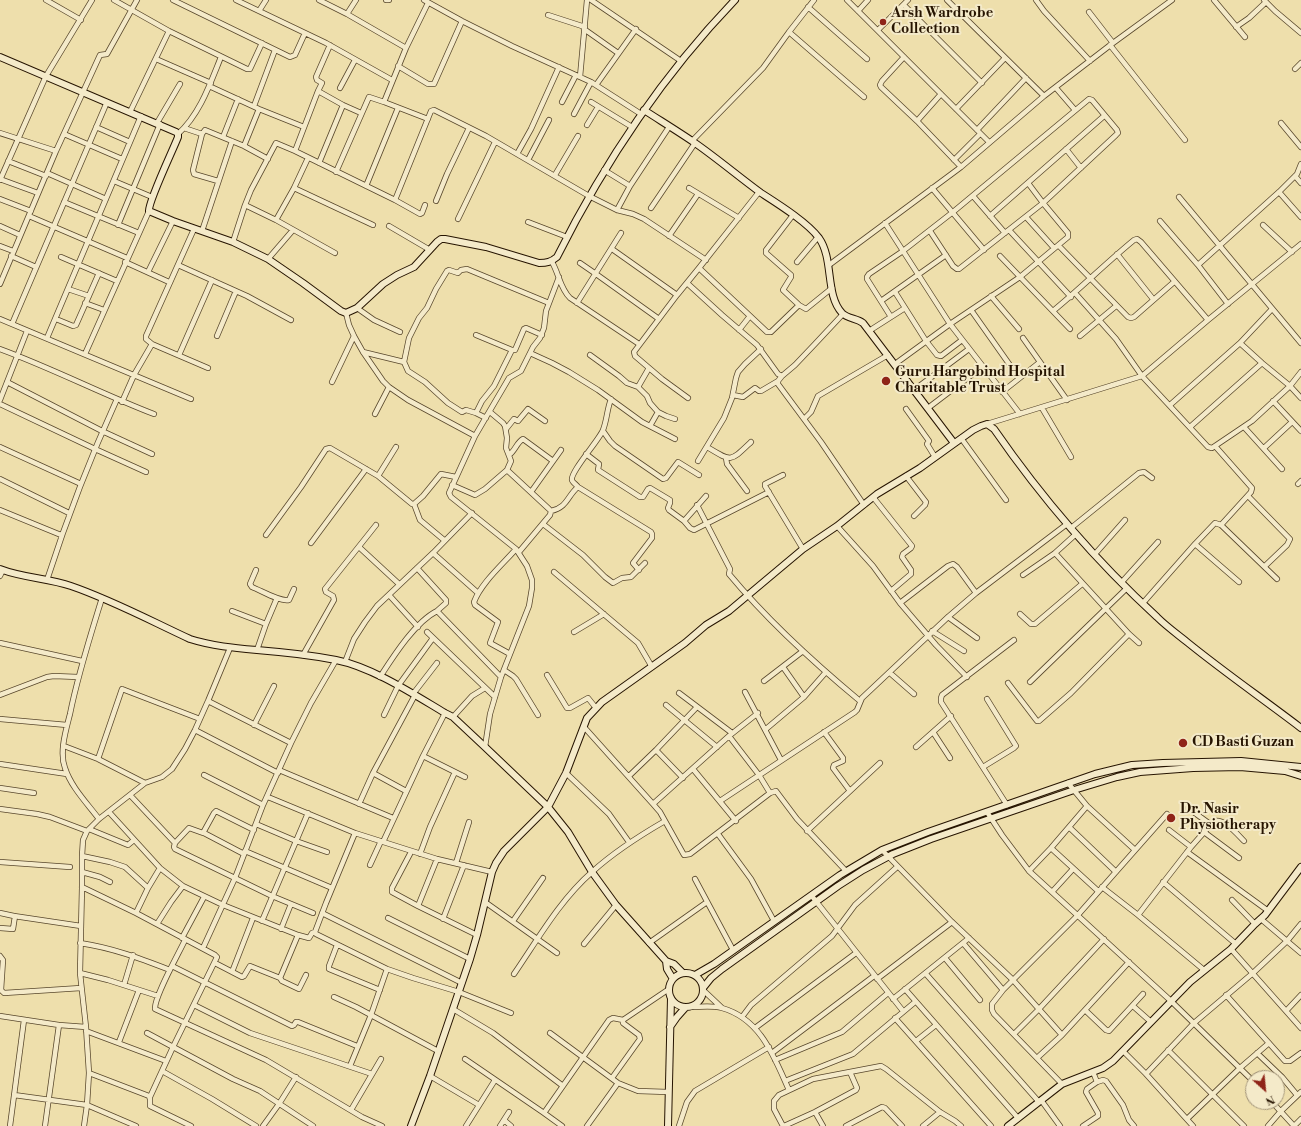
<!DOCTYPE html>
<html>
<head>
<meta charset="utf-8">
<style>
	body { margin:0 }
	#map { position:relative; width:1301px; height:1126px; overflow:hidden; background:#eedfac; font-family:"Libre Bodoni",serif }
	canvas { display:block }
	.north { position:absolute; left:1245px; top:1070px; width:40px; height:40px; box-sizing:border-box; background:#f4eac9; border:1px solid #a29479; border-radius:50%; rotate:153deg; font-size:11px; font-weight:700; line-height:16px; text-align:center; color:#261401 }
	.north::after { content:''; display:block; margin:auto; width:14px; height:18px; background:#8f2418; clip-path:polygon(50% 0,100% 100%,50% 72%,0 100%) }
</style>
</head>
<body>
<div id="map">
<canvas width="1301" height="1126"></canvas>
<div class="north">N</div>
</div>
<script>
const g = document.querySelector('canvas').getContext('2d');
g.lineJoin = 'round';
function stroke(path, color, width, dash) { g.strokeStyle = color; g.lineWidth = width; g.lineCap = dash ? 'butt' : 'round'; g.setLineDash(dash || []); g.stroke(path); }
function write(font, color, halo, rows, align = 'center') {
  g.font = font + ' "Libre Bodoni",serif'; g.lineWidth = 4; g.setLineDash([]); g.textBaseline = 'middle'; g.strokeStyle = halo; g.fillStyle = color; for (const [text, x, y, turn = 0] of rows) {
    g.save(); g.translate(x, y); g.rotate((+turn || 0) * Math.PI / 180); g.textAlign = isNaN(turn) ? turn : align; if (halo) g.strokeText(text, 0, 0); g.fillText(text, 0, 0); g.restore();
  }
}
const street = new Path2D(`
	M46 0 81 20
	M114 0 169 31 247 69H250L262 43
	M173 0 290 57 295 55 305 33
	M236 0 326 43 392 80
	M319 0 347 14 406 48
	M386 0H389
	M424 0 462 21 512 46 591 82 641 114
	M591 0 681 61
	M847 0 989 142
	M947 0 1044 96
	M1036 0 1044 11 1090 61
	M1214 0 1245 37
	M1264 0 1275 11 1301 33
	M904 5 982 83
	M808 7 867 59
	M259 11 266 0
	M858 11 868 0
	M1089 12 1113 43
	M347 14 356 0
	M548 15 585 27
	M1236 27 1249 18 1266 2
	M584 29 618 53
	M878 30 908 0
	M789 32 864 97
	M1110 45 1185 140
	M904 57 882 81 880 85 881 87 917 121 961 167
	M156 59 211 83
	M398 66 428 84H434L462 21
	M1295 69 1301 63
	M580 77 587 0
	M596 85 636 29
	M209 86 259 109 304 127
	M340 88 355 60
	M1056 88 1075 110
	M318 91 322 83 317 80 316 77 330 45
	M384 102 406 48 428 3
	M562 102 576 75
	M591 102 632 127
	M254 106 275 50
	M956 109 1005 58
	M130 112 169 31
	M574 114 591 82
	M917 121 941 94
	M157 123 180 84
	M1281 123 1301 147
	M587 125 598 107
	M96 127 130 142
	M184 128 202 134
	M977 130 1026 78
	M0 133 56 151 100 55 107 54 137 0
	M64 134 122 159
	M178 134C200 114 210 84 221 57
	M223 137 238 99
	M692 141 763 68 789 32 814 0
	M244 146 259 109
	M1066 149 1081 168
	M295 151 318 91 343 105 361 113
	M517 154 531 129 559 67
	M528 160 549 120
	M954 160 980 134
	M8 161 46 176
	M319 163 343 105
	M604 170 630 186
	M336 172 369 97 384 102 428 119
	M47 173 106 199
	M555 175 578 136
	M1295 176 1301 183
	M0 179 38 193
	M0 180 46 76 92 0
	M114 181 152 197
	M218 181 194 174 193 170 202 134 205 130 244 146 268 159
	M366 186 398 108
	M294 188 373 225
	M689 188 739 218
	M932 188 984 250
	M1279 192 1301 217
	M973 196 1005 233
	M1179 197 1301 343
	M0 199 31 211
	M395 200 431 111 434 110 486 136 589 196 617 210 633 214 644 219 706 260
	M436 201 447 174 469 128
	M64 202 139 233
	M245 205 276 220 335 253
	M651 208 695 143
	M617 210 630 186 669 127
	M793 215 766 250V253L791 275V277L783 290 799 305 806 309 832 288
	M29 216 127 258
	M990 216 1104 116
	M1026 217 1054 248
	M458 219 495 142
	M276 220 294 188 308 158
	M1160 221 1198 265 1228 304
	M528 222 567 237
	M885 223 950 324 1020 414
	M118 225 160 124
	M1263 225 1292 252
	M0 226 20 235
	M389 226 430 250
	M194 229 146 336V339L152 344 208 368
	M1009 230 1071 297
	M202 231 232 141
	M669 236 698 194
	M233 242 245 205 251 190 276 143 295 151 395 200 420 214 422 213 425 205
	M0 246 13 251
	M1059 246 1128 317 1131 318 1134 317 1174 282
	M612 249 677 295
	M1117 254 1153 299
	M11 256 36 267
	M1000 256 1070 329
	M61 257 117 281
	M268 259 293 230
	M125 262 169 282
	M552 262C559 274 560 288 570 298L639 344
	M797 262 818 237
	M580 263 596 274 659 319
	M178 265 247 296 291 320
	M829 265 961 167 1044 96 1113 43 1172 0
	M1198 265 1279 192 1297 174 1301 164
	M699 268 767 332H771L799 305
	M148 272 173 221
	M687 283 722 315 757 345 778 374 782 376 795 365 814 345 843 314
	M0 284 56 151
	M68 289 89 296
	M895 292 926 341 937 355 941 356 962 340
	M1075 293 1116 339 1142 376 1208 320 1301 244
	M991 296 1019 329
	M881 301 946 255
	M85 303 104 310
	M577 303 621 233
	M357 308 374 320 400 332
	M971 310 1019 378
	M1053 311C1081 288 1106 263 1134 240L1137 239 1141 242 1208 320
	M346 313 349 325 354 336 363 352 383 381 389 387 408 400 475 436
	M891 317 867 279V277L869 274 903 251 953 212 1089 99 1092 100 1117 130 1118 133 1116 135 1043 203 959 269H957L953 266 930 231
	M0 319 191 399
	M56 319 73 326 76 325 99 273
	M12 324 107 102
	M739 330 750 316
	M869 331 905 308
	M476 335 512 350
	M217 336 236 291
	M1080 336 1116 306
	M47 338 141 116
	M1023 338 1067 400
	M1240 343 1272 309
	M0 349C52 368 102 394 154 414
	M363 352 404 362
	M530 353 552 363 569 372 598 390 642 422 675 439
	M85 354 149 211
	M179 355 212 280
	M590 355 619 376 627 383 638 387
	M895 364 950 324 1020 277 1068 237V233L1043 203 1028 183
	M649 368 638 387 647 396 650 403 658 412 666 416 675 419
	M782 376 778 381V384L821 442 864 505
	M7 382 102 431 152 454
	M332 382 354 336
	M914 390 969 349
	M1002 392 1040 362
	M733 395 743 397 755 388 759 391H761L778 381
	M688 398 662 379 635 356 634 352 677 295 699 268 759 192
	M0 400 27 331
	M1273 401 1301 431
	M122 402 134 375 152 344
	M0 404 95 449 146 472
	M1170 405 1240 343 1262 363 1290 386 1301 398
	M928 408 982 367
	M1042 408 1071 457
	M906 409 929 441 927 444 935 457
	M490 412 503 423 505 426 507 438 506 448 511 461 507 470
	M476 413 482 401 494 386 512 350H515L524 329 526 328 542 335
	M375 414 389 387
	M486 418 476 413 466 410 462 412 448 403 425 382 408 371 404 362 409 338 419 318 427 308 436 289 447 271 449 270 458 273 461 270 467 269 549 303
	M804 419 811 412 818 396 888 355
	M987 424 1142 376 1208 447 1212 448 1252 421 1290 386 1301 372
	M650 426 658 412
	M1190 427 1262 363
	M1244 427 1282 469
	M506 429 514 419 518 421 528 409 545 421
	M603 431 610 441 615 446 663 479 666 478 678 462 699 475
	M961 438 1006 500
	M1215 446 1252 488 1251 492 1221 525 1277 579
	M0 447 81 484
	M707 447C732 462 730 462 751 442
	M1264 448 1292 422
	M586 454 599 464 598 470 640 497H643L648 489 650 488 670 500V503L668 508 669 510 684 521 690 528 694 530 769 492
	M509 455C515 451 517 442 523 439L553 461
	M726 458 727 464 747 491
	M698 461 724 418 732 398 736 378 738 372 745 364 761 349
	M783 475 765 484V486L803 549
	M378 476 396 447
	M906 476 926 502 925 505 914 516
	M0 479 69 513
	M1298 484 1301 481
	M452 485 475 495 485 489 507 470 549 509 551 511 550 515 519 552
	M578 487C577 485 572 482 572 480 570 472 600 439 603 430 607 420 607 409 611 399
	M531 492 561 450
	M1248 496 1290 539 1287 545 1265 566
	M873 497 912 546 911 548 903 554 902 557 911 570V574L891 591
	M414 504 420 520 444 540
	M697 505 730 569 729 574C768 621 813 662 860 701
	M0 510 61 535
	M551 511C568 507 567 496 578 487L651 532 652 534V538L633 563 639 570
	M684 521 706 496
	M543 524 583 555 605 577 613 583 622 578 631 577 645 563
	M837 526 873 566 900 603 936 645 967 677
	M1071 528 1139 473 1144 472 1152 478
	M266 535 301 487 326 449 330 448 378 476 412 504H414L423 496 441 474 456 477
	M311 543 366 469
	M1195 544 1239 582
	M359 547 399 584
	M433 553 478 593
	M1055 553 1129 634 1139 643
	M1095 554 1125 520
	M417 568 446 600V603L437 611
	M256 570 250 584 252 587C262 591 280 602 289 600L294 589
	M554 572 638 643 652 667
	M1023 575 1055 553 1076 534
	M0 576 3 570
	M47 580C67 518 90 458 117 399
	M1121 583 1158 542
	M389 595 418 627
	M900 603 948 566 953 564 957 567 976 593
	M1143 603 1195 544 1215 523 1221 525
	M232 611 266 624
	M1020 614 1031 624H1035L1082 584
	M948 617 977 638
	M932 631 964 651
	M427 632 495 697
	M574 632 604 614
	M0 643 82 661
	M257 650 266 624 277 598
	M510 654 490 643 498 622 475 605 474 602C481 583 503 564 516 549
	M303 655 334 600 333 596 326 592 325 589 376 525
	M345 662 354 639 365 622 377 606 433 553 472 513
	M783 667 804 697
	M504 670 513 676 516 679 538 715
	M890 673 914 694
	M547 675 567 708H570L588 698 596 708
	M380 677C393 657 415 622 437 611L439 613 501 677
	M764 681 803 651
	M1030 682 1127 588
	M1008 683 1037 721H1039L1071 693 1129 634
	M745 692 781 760
	M679 693 732 733
	M413 694 437 663
	M0 695 47 677 54 676 78 677
	M208 701 291 743
	M666 705 717 747
	M384 715 398 686 433 638
	M453 717 472 696 485 688
	M0 719 67 725
	M254 725 274 686
	M584 727 653 804 660 812 684 855 690 854 770 793 776 791 797 819 846 871
	M766 729 804 697 826 672
	M195 730 278 773
	M824 732 843 758V761L834 765 833 768 850 791
	M933 732 950 758
	M729 736 759 775 770 793
	M64 746 98 759 145 783
	M485 747 490 714 495 697 501 677 529 606 532 588V580L527 566 516 549 451 497 449 493 475 436 482 424 509 378 521 371 533 347 540 338 544 328 546 311 559 277
	M916 747 951 716
	M656 750 683 778
	M423 756 465 777
	M98 759 122 689 200 719
	M0 764 67 774
	M983 767 1014 748 1016 746 987 699
	M693 769 736 821
	M279 770 393 818
	M373 773 406 791
	M566 773 609 814 629 842
	M204 775 263 805
	M629 776 656 750 697 707
	M1068 783 1087 806 1135 850
	M0 788 34 793
	M130 795 175 843
	M268 797 355 833 437 859 492 872
	M720 801 855 712 857 710 862 698 948 617 976 593 1067 524
	M359 804 373 773 415 695
	M653 804 729 736 758 713
	M1007 805 941 702V698L942 695 1014 640
	M1188 808 1210 824
	M0 809 37 814 50 817 87 831
	M109 812 160 868 183 886 223 905 298 935 309 938 312 933 315 932
	M987 812 1002 835 1029 871 1171 1001 1253 1081
	M99 819C87 803 71 787 65 768 59 752 66 730 70 714 78 674 90 637 102 598
	M256 824 296 841 327 852
	M1070 828 1116 872
	M89 829 128 845 134 840
	M254 830 216 811 214 813 203 833 189 828 175 843 174 847 175 849 272 896 313 913
	M1169 830 1191 847
	M807 831 880 763
	M1204 832 1239 858
	M204 833 244 854
	M355 833 326 903 315 932 316 934 387 969 413 978 459 992 511 1013
	M718 834 751 879 774 921
	M383 842 423 756 445 713
	M1051 848 1098 891
	M882 850 952 922 1013 980 1062 1035
	M245 851 332 888
	M411 852 392 888V892L418 906 477 935
	M1187 852 1267 910
	M420 854 430 827 455 772
	M82 856 110 862 125 867 148 888
	M0 862 70 867
	M456 863 469 822
	M370 865 381 841
	M1029 871 1051 848 1087 806
	M82 872 100 877 110 882
	M695 879 733 950
	M1163 882 1236 944
	M82 887 136 913 215 955 217 957 173 1047 150 1097
	M1102 887 1138 915 1204 970
	M1052 892 1073 869
	M811 895 903 1011
	M1232 900 1255 924
	M485 902 557 953
	M418 906 437 859
	M0 913 14 916 81 926
	M136 913 148 888 160 868
	M322 913 462 983
	M1138 915 1191 847 1214 821C1224 818 1237 834 1244 841
	M388 918 470 959
	M443 919 464 865
	M1261 919 1301 953
	M262 921 308 813
	M513 921 543 878
	M157 924 171 902 183 886
	M0 928 13 929 15 916
	M281 929 291 904
	M298 935 280 978 282 981 299 989 306 975
	M182 938 204 897
	M185 940C179 953 154 997 155 1009L266 1060 362 1117 382 1126
	M80 943C113 948 139 958 170 970
	M649 943 707 902
	M963 943 1003 990
	M584 944 616 905
	M337 945 329 966V969L380 990
	M203 948 235 878 263 805 291 743 311 703 336 660
	M1231 949 1301 1028
	M0 956 3 960 1 990 4 993 81 988
	M945 958 980 1000
	M215 963 242 977 244 976 250 966 280 978
	M172 966 292 1026 294 1025 296 1022H298L357 1046
	M232 972 253 918
	M80 973 108 980 158 996
	M514 974C538 939 560 900 592 872 614 852 639 836 665 821
	M926 974 1039 1102
	M877 979 952 922
	M124 985 133 955
	M905 989 1018 1118
	M703 990 721 1007
	M1226 995 1285 1061H1290L1301 1053
	M334 997 356 1007 438 1051
	M893 999 969 938
	M194 1005 250 1033 372 1074
	M1133 1006 1151 1022
	M691 1007C700 1007 712 1005 722 1008 761 1019 774 1057 789 1090
	M453 1009 493 1033 563 1086
	M1085 1010 1106 1030 1109 1031 1143 994
	M1286 1011 1301 995
	M0 1016 59 1025 86 1027
	M742 1017 751 1005 832 936 855 905 897 867
	M895 1018 991 1126
	M755 1028 856 953
	M86 1031 166 1061
	M147 1033 233 1079 260 1091 313 1126
	M550 1033 618 1083 638 1091 668 1092
	M1014 1034 1039 1009 1104 939
	M916 1041 936 1025
	M119 1042 139 990
	M1168 1050 1244 1126
	M1123 1051 1146 1074 1193 1126
	M772 1053 874 976
	M1257 1053 1282 1077 1297 1095
	M1037 1058 1062 1035 1129 962
	M465 1059 544 1113 562 1126
	M775 1060 842 1032 888 993
	M350 1066 371 1015 387 969
	M162 1071 212 1099 256 1126
	M1093 1072 1097 1082 1103 1080 1106 1081 1123 1105 1129 1120 1134 1126
	M89 1073 149 1096 150 1099V1106L191 1126
	M1146 1074 1194 1023 1253 973 1287 941 1301 924
	M430 1076 479 1105
	M612 1078 640 1039 639 1035 623 1023V1020L669 989
	M785 1081 853 1054 915 1002
	M1062 1084 994 1014 992 1010V1004L1003 990 1077 916 1167 814
	M14 1095 87 1105 136 1126
	M1041 1100 1060 1126
	M1272 1102 1294 1126
	M351 1110 381 1059
	M815 1112 823 1126
	M544 1113 609 1020 613 1018 623 1020
	M1187 1119 1240 1068 1269 1043
	M504 1120 511 1126
	M10 1126 24 1020
	M45 1126 59 1025
	M84 1126 87 1105 89 1073 86 1027 80 973 82 887V856L83 840 87 831 99 819 145 783 162 777 172 769 185 749 195 730 208 701 230 648
	M263 1126 279 1104 296 1077
	M466 1126 495 1080
	M500 1126 509 1112
	M587 1126 618 1083
	M679 1126 687 1102 695 1091 769 1047
	M783 1126 774 1109V1101L779 1095 813 1079 881 1066 886 1069 940 1112 955 1121 961 1126
	M784 1126 815 1112 856 1090 857 1088 850 1072
	M846 1126 882 1107 885 1108 902 1126
	M923 1126 940 1112
	M1083 1126 1098 1116V1113L1086 1092 1087 1089 1097 1082
	M1268 1126 1281 1111 1301 1092
	M1294 1126 1301 1119`);
const secondary = new Path2D(`
	M0 57 176 132 178 134V137C173 150 148 202 149 211L173 221 233 242 268 259 303 283 341 311 346 313 357 308 383 284 397 275 414 267 437 242 441 239H445L486 247 539 263C547 263 551 262 557 257 604 163 662 76 735 0
	M644 110C661 121 679 132 695 143 718 159 739 177 761 193 778 204 807 222 819 238 834 259 825 295 842 313 848 319 856 318 863 323L954 443
	M0 569C23 578 48 578 71 586 112 600 151 621 190 639 212 646 234 648 257 650 283 652 310 655 336 660 372 667 413 694 445 713L453 717 485 747 548 807 568 832 592 872 616 905 666 961 674 964 683 973
	M666 961 667 969 673 979
	M669 990a17 17 0 1 1 34 0a17 17 0 1 1-34 0Z
	M695 975 714 964 840 875 882 850 928 832 1095 774 1132 765 1163 763 1241 761 1301 767
	M703 988 711 978 722 969 838 886 863 870 893 854 931 839 1074 790 1117 777 1140 772 1193 768 1240 767 1285 771 1301 776
	M670 1027 677 1017 685 1008
	M411 1126 430 1076 470 959 477 935 492 872 496 863 504 851 548 807 566 773 587 718 602 702 685 643 706 625 729 611 803 549 837 526 877 494 920 468 973 430 981 426 987 424 994 429C1041 497 1096 561 1157 617 1166 626 1177 634 1187 642 1224 672 1263 699 1301 728
	M668 1126 671 998
	M1008 1126 1062 1084 1103 1068 1113 1061 1190 982 1231 949 1255 924 1265 915 1301 867`);
const markers = [
	[883,22,4,"#8f2418"],
	[886,381,5,"#8f2418"],
	[1183,743,5,"#8f2418"],
	[1171,818,5,"#8f2418"]
];
const poiNames = [
	["Arsh Wardrobe",891,14],
	["Collection",891,30],
	["Guru Hargobind Hospital",895,373],
	["Charitable Trust",895,389],
	["CD Basti Guzan",1192,743],
	["Dr. Nasir",1180,810],
	["Physiotherapy",1180,826]
];
stroke(street, '#58472c', 6);
stroke(secondary, '#261401', 8);
stroke(street, '#f4eac9', 4.5);
stroke(secondary, '#f4eac9', 6);
for (const [x, y, r, color] of markers) { const dot = new Path2D(); dot.arc(x, y, r, 0, 2 * Math.PI); g.fillStyle = color; g.fill(dot); stroke(dot, '#f4eac9', 1.5); }
write('bold 14px', '#261401', '#f4eac9', poiNames, 'left');
</script>
</body>
</html>
